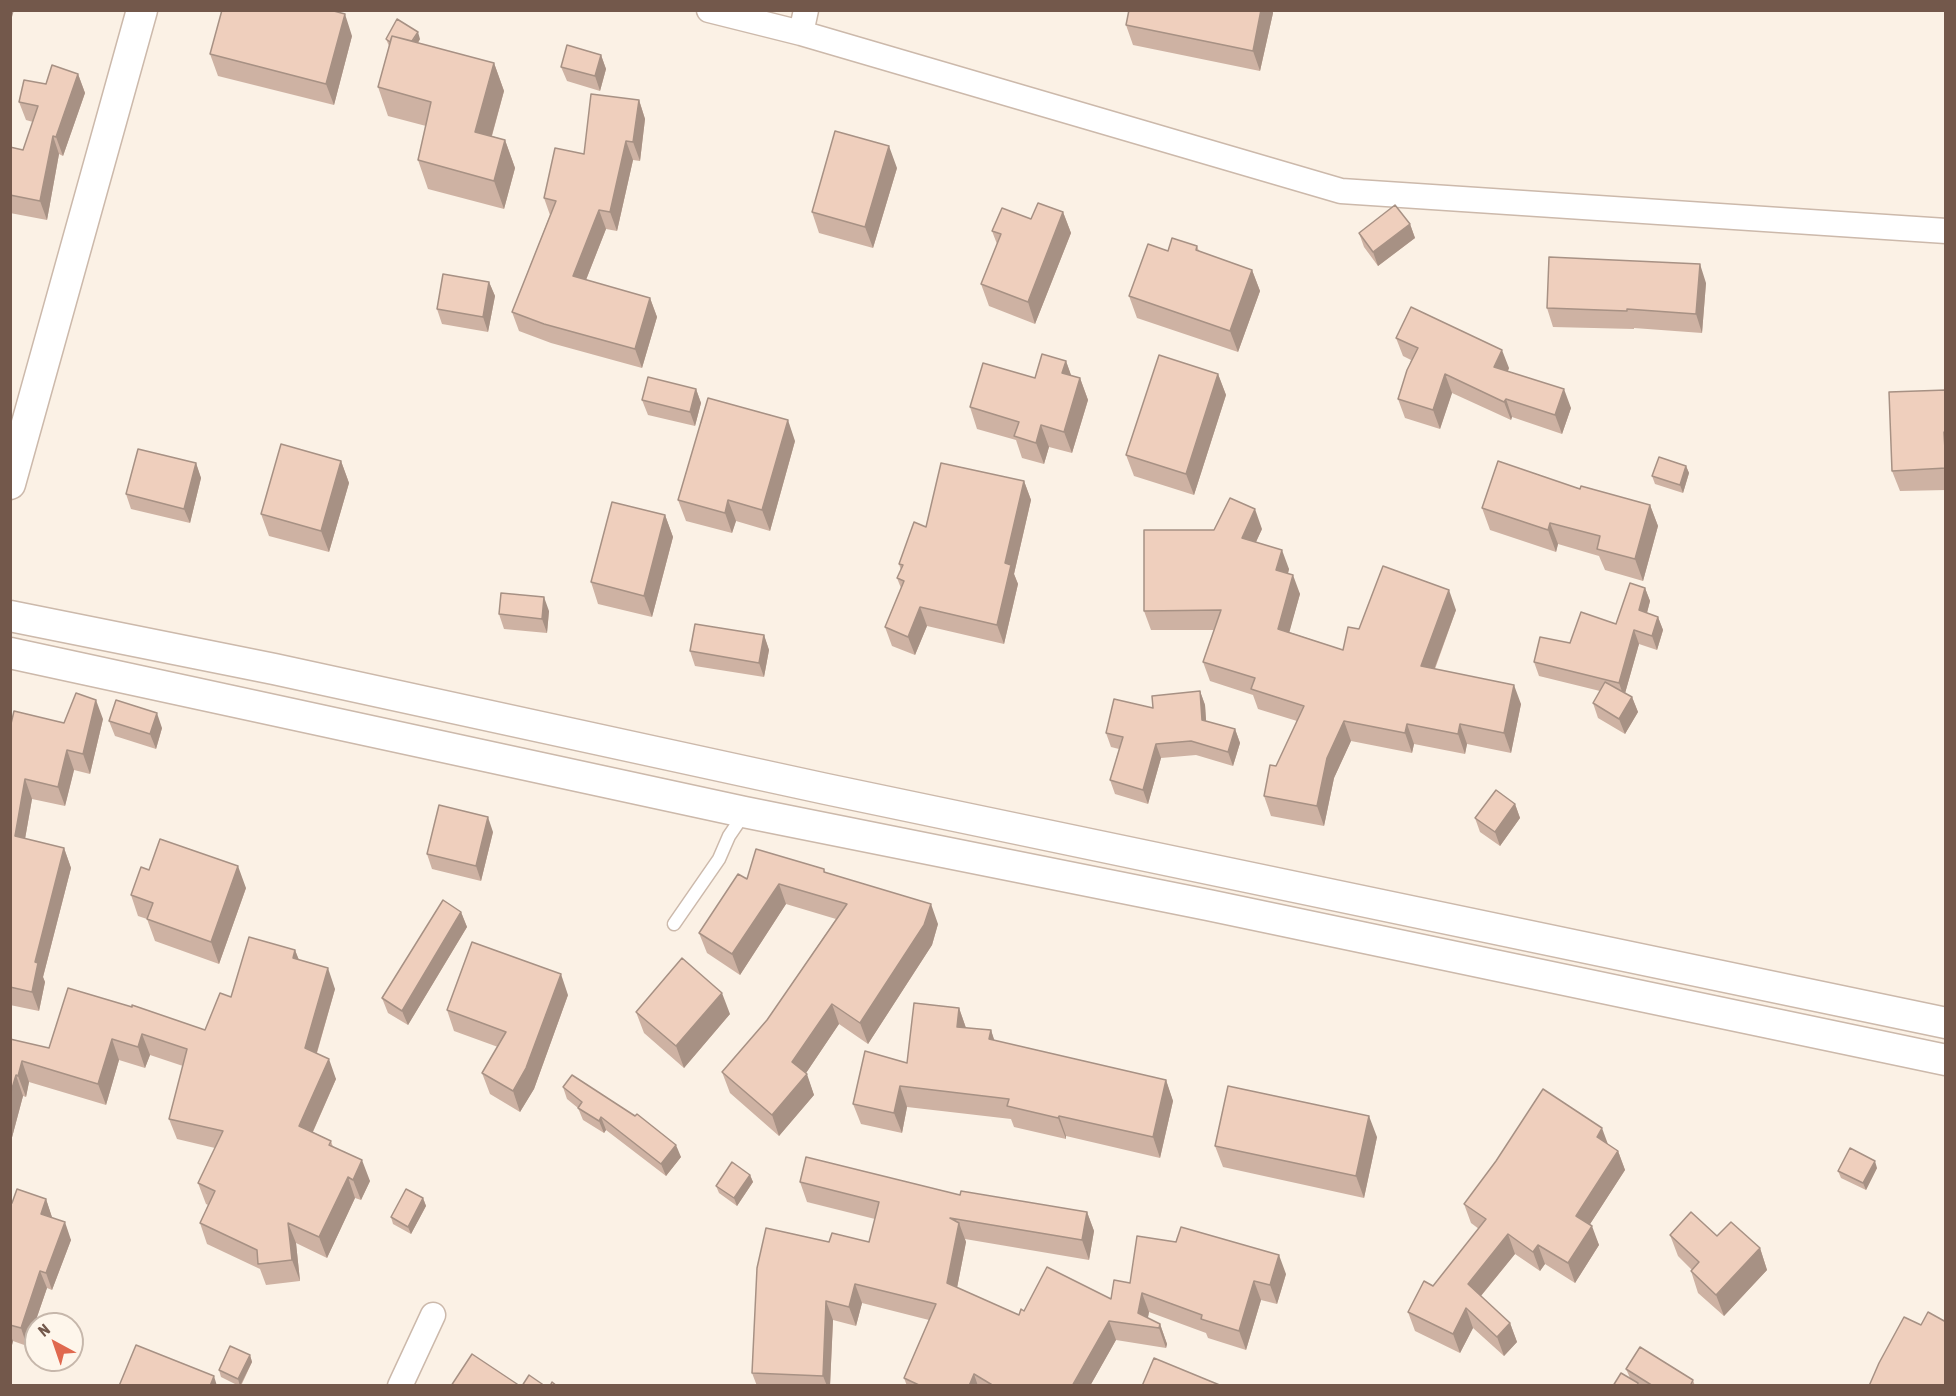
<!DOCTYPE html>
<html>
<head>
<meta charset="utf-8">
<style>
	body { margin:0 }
	#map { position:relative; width:1956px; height:1396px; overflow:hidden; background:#fbf1e5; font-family:"Asap Condensed",sans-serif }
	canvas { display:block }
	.frame { position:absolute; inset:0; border:12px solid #73584b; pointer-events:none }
	.north { position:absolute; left:24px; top:1312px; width:60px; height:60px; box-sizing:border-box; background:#fef6eb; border:2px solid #c6b7ab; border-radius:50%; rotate:320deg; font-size:16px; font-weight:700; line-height:24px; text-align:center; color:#73584b }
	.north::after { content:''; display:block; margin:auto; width:21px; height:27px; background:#e0694f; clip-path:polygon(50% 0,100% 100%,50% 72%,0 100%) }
</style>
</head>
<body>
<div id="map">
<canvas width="1956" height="1396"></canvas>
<div class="frame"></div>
<div class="north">N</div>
</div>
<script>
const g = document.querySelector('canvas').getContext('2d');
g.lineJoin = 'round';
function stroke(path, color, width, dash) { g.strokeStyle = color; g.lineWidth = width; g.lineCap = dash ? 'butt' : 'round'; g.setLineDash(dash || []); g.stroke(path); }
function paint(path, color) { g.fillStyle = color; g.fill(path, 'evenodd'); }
const service = new Path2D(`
	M674 924 719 859 729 836 744 814`);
const minor = new Path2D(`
	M709 10 801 33 1341 191 1946 231
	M801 33 806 10
	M400 1386 433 1315`);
const tertiary = new Path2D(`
	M10 484 142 10
	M10 616 274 669 826 789 1946 1023
	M10 653 744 812 1208 905 1946 1060`);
const wall = new Path2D(`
	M1129 10H1272L1273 13 1260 71 1133 45 1126 25Z
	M352 36 334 105 218 76 210 54Z
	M386 39H420L418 43 494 63 504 91 492 136 505 140 515 168 504 209 428 189 418 160 426 126 388 116 378 87 389 46Z
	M601 55 606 69 600 91 567 81 561 67Z
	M78 74 85 93 63 156 59 154 47 220 10 213V147L23 150 33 122 26 120 19 102 46 84Z
	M639 100 645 119 640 161 633 160 617 231 606 229 586 280 650 298 657 317 642 368 551 343 519 331 512 312 550 215 544 198 584 154Z
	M897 168 873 248 819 233 812 212Z
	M1063 212 1071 233 1035 324 989 306 981 284 997 244 992 231 1031 219Z
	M1410 224 1415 238 1378 266 1364 247 1359 233Z
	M1197 246 1199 251 1252 270 1260 291 1238 352 1137 318 1129 296 1168 251Z
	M489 282 495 296 488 332 442 324 437 309Z
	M1706 283 1702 333 1634 328V329L1553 327 1547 308Z
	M1396 338 1509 368 1508 371 1571 408 1562 434 1512 417 1511 420 1452 393 1440 429 1405 418 1398 399 1411 360 1403 356Z
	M1066 361 1071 376 1080 378 1088 400 1072 453 1049 447 1044 464 1022 458 1016 440 977 429 970 407 1035 378Z
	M1218 374 1226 395 1194 495 1134 476 1126 455Z
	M696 389 701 403 695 426 648 415 642 400Z
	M1946 390V490L1900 491 1892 471Z
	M795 441 770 531 736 521 732 533 686 521 678 500Z
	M341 461 349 483 329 552 269 536 261 514Z
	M196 463 201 478 190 523 131 509 126 494Z
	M1686 466 1689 473 1683 493 1655 484 1652 476Z
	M1024 481 1031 500 1014 574 1018 584 1004 644 927 626 915 655 892 646 885 627 901 588 897 578 901 570 899 564 926 527Z
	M1580 489 1650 505 1658 526 1643 581 1605 570 1599 556 1558 544 1556 552 1490 530 1482 508Z
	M665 515 673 537 652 617 598 604 591 582Z
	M1262 529 1256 542 1289 569 1288 573 1300 594 1289 632 1343 650 1359 629 1456 610 1435 669 1521 704 1511 753 1467 744 1465 754 1414 744 1412 753 1351 741 1334 778 1324 826 1271 816 1264 796 1297 721 1258 709 1253 695 1210 681 1203 662 1214 630H1151L1144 611Z
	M1645 588 1650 601 1647 613 1658 617 1663 630 1657 650 1639 644 1625 693 1632 697 1638 712 1625 734 1598 718 1593 703 1600 691 1539 676 1534 662 1616 624Z
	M549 611 547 633 504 629 499 614Z
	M764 635 769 650 764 677 695 666 690 651Z
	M1200 691 1205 705 1206 721 1235 729 1240 743 1233 766 1196 755 1161 758 1148 804 1115 794 1110 780 1119 749 1111 747 1106 733 1153 708Z
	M103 719 90 774 74 770 65 806 32 799 25 839 64 848 71 868 43 977 45 982 39 1011 10 1005V728Z
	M109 721 162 728 156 749 115 736Z
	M1515 804 1520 818 1500 846 1480 832 1475 818Z
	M493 832 481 881 432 869 427 854Z
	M824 869 825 872 938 924 932 945 868 1044 839 1024 806 1073 814 1095 779 1136 730 1093 722 1072 767 1020 836 919 786 904 740 975 707 953 699 933 747 879Z
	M149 870 246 888 219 964 155 941 147 919 138 916 131 895Z
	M461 912 467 927 408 1025 388 1013 382 998Z
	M295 950 299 960 335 989 317 1053 336 1079 313 1132 331 1141 333 1147 370 1181 361 1200 355 1198 327 1258 296 1243 300 1281 266 1285 260 1269 207 1244 200 1223 208 1205 206 1204 198 1183 215 1148 177 1139 169 1119 183 1066 150 1055 145 1068 119 1060 106 1105 29 1082 26 1097 23 1096 10 1145V1039L49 1048 68 988 205 1030 231 997Z
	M568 995 534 1089 520 1112 490 1094 482 1073 498 1047 454 1031 447 1010Z
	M959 1008 966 1028 991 1030 994 1041 1166 1080 1173 1101 1160 1158 1066 1136V1139L1014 1127 1011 1119 907 1107 902 1133 861 1124 853 1104 907 1063Z
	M636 1012 730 1014 684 1068 644 1033Z
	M563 1087 681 1157 666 1176 606 1130 604 1133 583 1120 578 1108 567 1099Z
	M1377 1137 1364 1198 1223 1167 1215 1146Z
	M1608 1144 1618 1151 1625 1170 1590 1224 1599 1245 1575 1283 1545 1264 1540 1271 1515 1254 1481 1296 1510 1323 1517 1342 1504 1356 1473 1328 1460 1353 1415 1331 1408 1312 1433 1286 1479 1229 1471 1223 1464 1204Z
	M1877 1168 1866 1190 1841 1178 1838 1171Z
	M750 1175 753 1182 737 1206 719 1193 716 1186Z
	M800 1182 960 1195 1087 1212 1094 1231 1089 1260 965 1239 966 1242 957 1288 1019 1315 1024 1311 1111 1299 1130 1283 1286 1274 1277 1304 1261 1300 1246 1350 1208 1338 1206 1333 1149 1312 1148 1318 1160 1324 1167 1344 1166 1348 1116 1340 1090 1386H907L904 1378 929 1320 862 1303 856 1326 833 1320 830 1386H757L752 1373 829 1242H869L875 1219 807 1202Z
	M423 1198 426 1206 411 1234 393 1224 391 1217Z
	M46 1199 52 1218 71 1240 52 1290 47 1288 27 1346 13 1341 11 1349 10 1203Z
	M1670 1235 1717 1236 1760 1248 1767 1270 1724 1316 1698 1293 1691 1271 1692 1270 1678 1256Z
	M250 1355 252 1362 241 1386H239L221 1377 219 1370Z
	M1626 1369 1693 1380 1695 1386H1613L1630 1378Z`);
const shadedWall = new Path2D(`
	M10 10H14L10 24Z
	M1261 10H1272L1273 13 1260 71 1253 51Z
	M345 14 352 36 334 105 326 84Z
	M418 32 420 39 409 58 407 51Z
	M601 55 606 69 600 91 595 76Z
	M494 63 504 91 485 160 475 132Z
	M78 74 85 93 63 156 56 137Z
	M639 100 645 119 640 161 633 142Z
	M53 136 59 154 47 220 40 201Z
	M505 140 515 168 504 209 494 181Z
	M626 141 633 160 617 231 610 212Z
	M889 146 897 168 873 248 865 227Z
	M599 210 606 229 580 295 573 276Z
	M1063 212 1071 233 1035 324 1028 302Z
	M1410 224 1415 238 1378 266 1373 252Z
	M1700 264 1706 283 1702 333 1696 314Z
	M1252 270 1260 291 1238 352 1230 331Z
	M489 282 495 296 488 332 483 317Z
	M650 298 657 317 642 368 635 349Z
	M1502 350 1509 368 1501 386 1494 367Z
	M1066 361 1074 383 1062 373Z
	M1218 374 1226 395 1194 495 1186 474Z
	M1445 374 1452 393 1440 429 1433 410Z
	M1080 378 1088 400 1072 453 1064 432Z
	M696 389 701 403 695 426 690 412Z
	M1564 389 1571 408 1562 434 1555 415Z
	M1506 399 1512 417 1511 420 1504 402Z
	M788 420 795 441 770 531 762 510Z
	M1041 425 1049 447 1044 464 1036 443Z
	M341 461 349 483 329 552 321 531Z
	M196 463 201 478 190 523 184 509Z
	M1686 466 1689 473 1683 493 1680 485Z
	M1024 481 1031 500 1014 574 1018 584 1004 644 997 625 1005 563Z
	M728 500 736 521 732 533 725 513Z
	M1650 505 1658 526 1643 581 1635 559Z
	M1255 509 1262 529 1249 557 1242 538Z
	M665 515 673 537 652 617 644 596Z
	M1550 523 1558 544 1556 552 1548 530Z
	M1282 550 1289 569 1284 590 1276 570Z
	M1293 575 1300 594 1285 648 1278 629Z
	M1645 588 1650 601 1644 624 1639 610Z
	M1449 590 1456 610 1428 686 1421 666Z
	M544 597 549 611 547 633 542 619Z
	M920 607 927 626 915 655 908 637Z
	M1658 617 1663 630 1657 650 1652 636Z
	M1634 630 1639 644 1624 697 1619 683Z
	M764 635 769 650 764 677 759 663Z
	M1514 685 1521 704 1511 753 1504 733Z
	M1200 691 1205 705 1207 734 1202 720Z
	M1632 697 1638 712 1625 734 1619 719Z
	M96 700 103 719 90 774 83 754Z
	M157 713 162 728 156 749 150 734Z
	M1344 721 1351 741 1334 778 1324 826 1317 806 1327 758Z
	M1407 724 1414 744 1412 753 1405 733Z
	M1460 724 1467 744 1465 754 1458 734Z
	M1235 729 1240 743 1233 766 1228 752Z
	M1156 744 1161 758 1148 804 1143 790Z
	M67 750 74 770 65 806 58 787Z
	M25 779 32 799 22 856 15 836Z
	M1515 804 1520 818 1500 846 1495 832Z
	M488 817 493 832 481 881 476 866Z
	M64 848 71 868 43 977 45 982 39 1011 32 992 35 962Z
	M238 866 246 888 219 964 211 942Z
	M779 884 786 904 740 975 732 954Z
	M931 904 938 924 932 945 868 1044 860 1023Z
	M461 912 467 927 408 1025 402 1011Z
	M295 950 303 971 293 958Z
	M328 968 335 989 312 1069 305 1048Z
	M561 974 568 995 534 1089 520 1112 513 1091Z
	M722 993 730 1014 684 1068 676 1046Z
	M832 1004 839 1024 800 1082 792 1062Z
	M959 1008 966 1028 957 1027Z
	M991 1030 998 1051 989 1039Z
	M142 1034 150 1055 145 1068 138 1047Z
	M112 1039 119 1060 106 1105 98 1084Z
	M329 1059 336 1079 306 1147 299 1126Z
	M22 1061 29 1082 26 1097 18 1076Z
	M807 1074 814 1095 779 1136 772 1115Z
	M16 1075 23 1096 10 1145V1095Z
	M1166 1080 1173 1101 1160 1158 1153 1137Z
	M900 1086 907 1107 902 1133 894 1113Z
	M1059 1116 1066 1136V1139L1058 1118Z
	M1369 1116 1377 1137 1364 1198 1356 1176Z
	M601 1117 606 1130 604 1133 599 1121Z
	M1602 1128 1609 1147 1597 1137Z
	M676 1145 681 1157 666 1176 661 1164Z
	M1618 1151 1625 1170 1583 1235 1576 1216Z
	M362 1160 370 1181 361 1200 353 1180Z
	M1875 1161 1877 1168 1866 1190 1863 1183Z
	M750 1175 753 1182 737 1206 734 1198Z
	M348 1177 355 1198 327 1258 319 1237Z
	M423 1198 426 1206 411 1234 408 1227Z
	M46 1199 52 1217 47 1231 41 1214Z
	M1087 1212 1094 1231 1089 1260 1082 1240Z
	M65 1222 71 1240 52 1290 46 1273Z
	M288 1223 296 1243 300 1281 292 1260Z
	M959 1223 966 1242 954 1303 947 1283Z
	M1592 1226 1599 1245 1575 1283 1568 1263Z
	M1508 1234 1515 1254 1475 1303 1468 1284Z
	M1538 1245 1545 1264 1540 1271 1533 1252Z
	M1760 1248 1767 1270 1724 1316 1716 1295Z
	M1279 1255 1286 1274 1277 1304 1270 1285Z
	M40 1271 47 1288 27 1346 21 1328Z
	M1254 1281 1261 1300 1246 1350 1239 1331Z
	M855 1284 862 1303 856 1326 849 1307Z
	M1142 1293 1149 1312 1146 1326 1138 1313Z
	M826 1301 833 1320 830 1386H827L823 1376Z
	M1466 1308 1473 1328 1460 1353 1453 1334Z
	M1109 1321 1116 1340 1090 1386H1072Z
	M1510 1323 1517 1342 1504 1356 1497 1337Z
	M1160 1324 1167 1344 1166 1348 1159 1328Z
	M10 1334 13 1341 11 1349 10 1348Z
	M250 1355 252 1362 240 1386 238 1379Z
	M974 1374 978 1386H969Z
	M214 1376 217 1386H210Z`);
const building = new Path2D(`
	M222 10H330L345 14 326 84 210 54Z
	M1129 10H1261L1253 51 1126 25Z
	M397 19 418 32 412 41 392 36 390 42 386 39Z
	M392 36 494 63 475 132 505 140 494 181 418 160 431 102 378 87Z
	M567 45 601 55 595 76 561 67Z
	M52 65 78 74 56 137 53 136 40 201 10 195V147L23 150 38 106 19 102 24 80 46 84Z
	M591 94 639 100 633 142 626 141 610 212 599 210 573 276 650 298 635 349 544 324 512 312 556 201 544 198 555 148 584 154Z
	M835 131 889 146 865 227 812 212Z
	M1038 203 1063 212 1028 302 981 284 1001 234 992 231 1002 208 1031 219Z
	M1395 205 1410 224 1373 252 1359 233Z
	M1172 238 1197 246 1196 250 1252 270 1230 331 1129 296 1148 244 1168 251Z
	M1549 257 1700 264 1696 314 1627 309V311L1547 308Z
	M443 274 489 282 483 317 437 309Z
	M1411 307 1502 350 1494 367 1564 389 1555 415 1506 399 1504 402 1445 374 1433 410 1398 399 1407 370 1418 348 1396 338Z
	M1042 354 1066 361 1062 373 1080 378 1064 432 1041 425 1036 443 1014 436 1019 422 970 407 983 363 1035 378Z
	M1159 355 1218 374 1186 474 1126 455Z
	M648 377 696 389 690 412 642 400Z
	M1946 390V433L1944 432 1946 468 1892 471 1889 392Z
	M708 398 788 420 762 510 728 500 725 513 678 500Z
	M281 444 341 461 321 531 261 514Z
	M138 449 196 463 184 509 126 494Z
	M1659 457 1686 466 1680 485 1652 476Z
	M1498 461 1580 489 1581 486 1650 505 1635 559 1597 549 1600 536 1550 523 1548 530 1482 508Z
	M941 463 1024 481 1005 563 1011 565 997 625 920 607 908 637 885 627 904 581 897 578 903 565 899 564 914 522 926 527Z
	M1230 498 1255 509 1242 538 1282 550 1276 570 1293 575 1278 629 1343 650 1348 627 1359 629 1383 566 1449 590 1421 666 1514 685 1504 733 1460 724 1458 734 1407 724 1405 733 1344 721 1327 758 1317 806 1264 796 1270 765 1276 766 1304 706 1251 689 1255 678 1203 662 1221 610 1144 611V530H1214Z
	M612 502 665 515 644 596 591 582Z
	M1630 583 1645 588 1639 610 1658 617 1652 636 1634 630 1619 683 1534 662 1540 637 1570 643 1581 612 1616 624Z
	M501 593 544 597 542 619 499 614Z
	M695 624 764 635 759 663 690 651Z
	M1605 682 1632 697 1619 719 1593 703Z
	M1200 691 1202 720 1235 729 1228 752 1191 741 1156 744 1143 790 1110 780 1123 737 1106 733 1114 699 1153 708 1152 696Z
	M76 693 96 700 83 754 67 750 58 787 25 779 15 836 64 848 35 962 38 963 32 992 10 987V728L14 711 64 723Z
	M116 700 157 713 150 734 109 721Z
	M1496 790 1515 804 1495 832 1475 818Z
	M439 805 488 817 476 866 427 854Z
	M160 839 238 866 211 942 147 919 153 903 131 895 141 867 149 870Z
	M756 849 824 869V872L931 904 924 925 860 1023 832 1004 792 1062 807 1074 772 1115 722 1072 767 1020 847 904 779 884 732 954 699 933 738 874 747 879Z
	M443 900 461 912 402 1011 382 998Z
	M249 937 295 950 293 958 328 968 305 1048 329 1059 299 1126 331 1141 329 1145 362 1160 353 1180 348 1177 319 1237 288 1223 292 1260 258 1264 257 1250 200 1223 215 1191 198 1183 223 1131 169 1119 187 1049 142 1034 138 1047 112 1039 98 1084 22 1061 18 1076 16 1075 10 1095V1039L49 1048 68 988 132 1007V1005L205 1030 220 993 231 997Z
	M472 942 561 974 526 1068 513 1091 482 1073 506 1032 447 1010Z
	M682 958 722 993 676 1046 636 1012Z
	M914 1003 959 1008 957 1027 991 1030 989 1039 1166 1080 1153 1137 1059 1116 1058 1118 1007 1106 1009 1099 900 1086 894 1113 853 1104 865 1051 907 1063Z
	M572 1075 635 1116 637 1114 676 1145 661 1164 601 1117 599 1121 578 1108 582 1102 563 1087Z
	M1228 1086 1369 1116 1356 1176 1215 1146Z
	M1543 1089 1602 1128 1597 1137 1618 1151 1576 1216 1592 1226 1568 1263 1538 1245 1533 1252 1508 1234 1468 1284 1510 1323 1497 1337 1466 1308 1453 1334 1408 1312 1424 1281 1433 1286 1486 1219 1464 1204 1496 1161Z
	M1850 1148 1875 1161 1863 1183 1838 1171Z
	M806 1157 960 1195 961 1191 1087 1212 1082 1240 950 1218 959 1223 947 1283 1019 1315 1021 1309 1024 1311 1047 1267 1111 1299 1114 1280 1130 1283 1137 1236 1176 1242 1181 1227 1279 1255 1270 1285 1254 1281 1239 1331 1201 1319 1202 1315 1142 1293 1138 1313 1160 1324 1159 1328 1109 1321 1072 1386H994L974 1374 969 1386H921L904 1378 936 1304 855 1284 849 1307 826 1301 823 1376 752 1373 757 1268 766 1228 829 1242 832 1233 869 1242 879 1202 800 1182Z
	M732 1162 750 1175 734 1198 716 1186Z
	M17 1189 46 1199 41 1214 65 1222 46 1273 40 1271 21 1328 10 1325V1203H12Z
	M406 1189 423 1198 408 1227 391 1217Z
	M1691 1212 1717 1236 1731 1222 1760 1248 1716 1295 1691 1271 1699 1262 1670 1235Z
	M1928 1312 1946 1322V1386H1869L1879 1363 1904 1317 1921 1325Z
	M136 1345 214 1376 210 1386H119Z
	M230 1346 250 1355 238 1379 219 1370Z
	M1640 1347 1693 1380 1690 1386H1653L1626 1369Z
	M472 1354 520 1386H451Z
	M1154 1358 1222 1386H1142Z
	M1621 1373 1638 1383 1637 1386H1613Z
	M529 1375 545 1386H522Z
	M552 1382 557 1386H550Z`);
stroke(service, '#ccb9ab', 15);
stroke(minor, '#ccb9ab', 27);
stroke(tertiary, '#ccb9ab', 33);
stroke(service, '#fff', 12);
stroke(minor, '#fff', 24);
stroke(tertiary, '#fff', 30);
paint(wall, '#ceb2a3');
paint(shadedWall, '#a79184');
paint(building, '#efcfbd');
stroke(building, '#a79184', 1.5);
</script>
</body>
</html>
